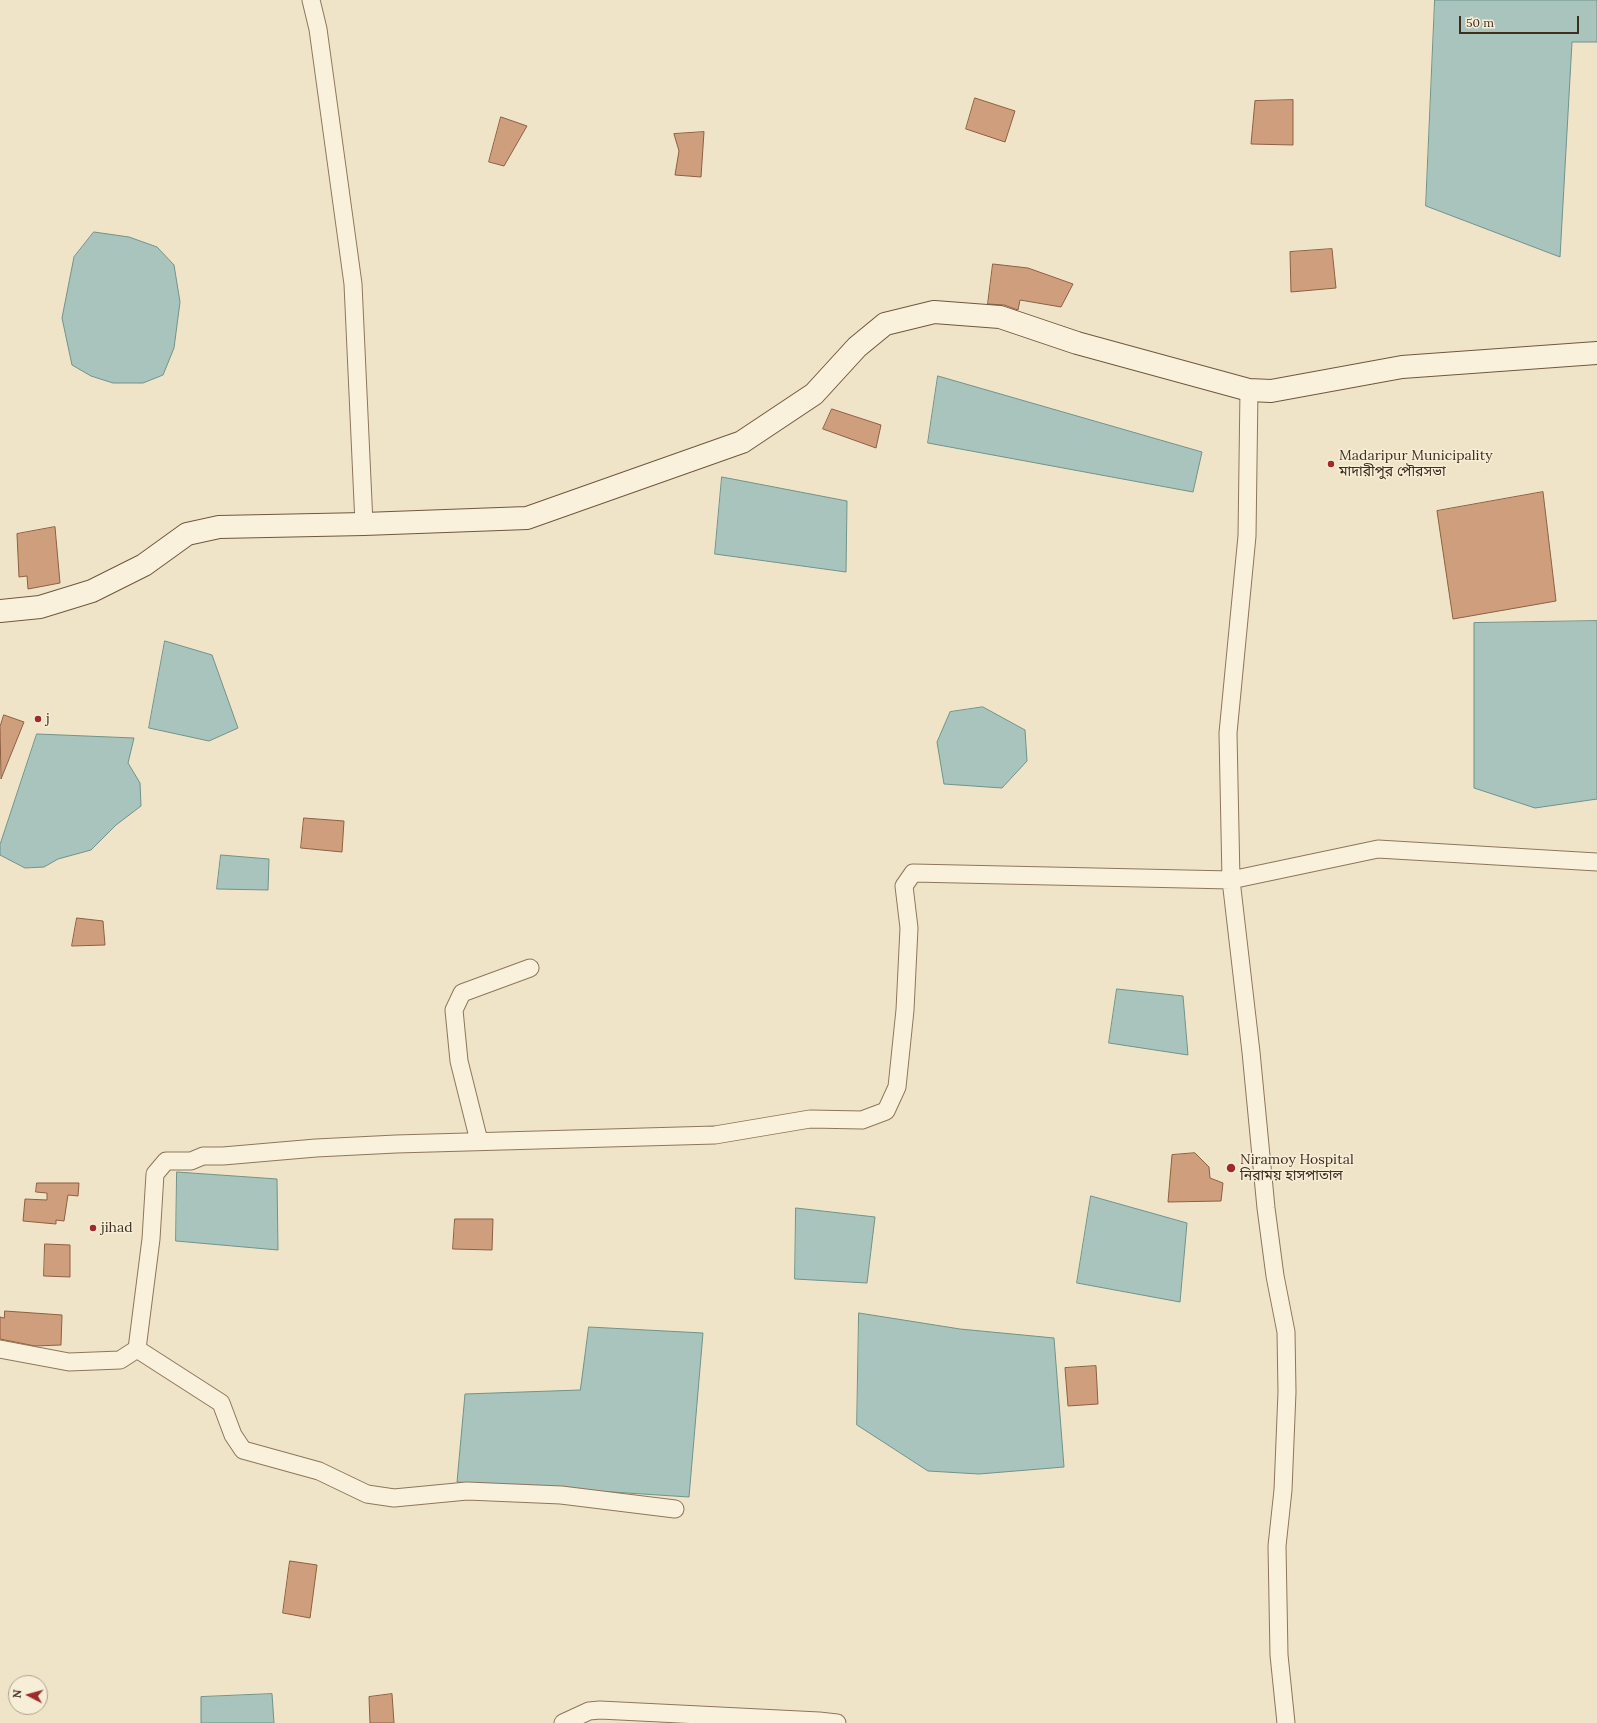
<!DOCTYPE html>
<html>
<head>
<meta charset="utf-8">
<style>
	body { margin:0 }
	#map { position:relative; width:1597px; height:1723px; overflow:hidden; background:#f0e4c8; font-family:Lora,serif }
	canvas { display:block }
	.north { position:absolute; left:8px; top:1675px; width:40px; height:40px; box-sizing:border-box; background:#f7eed8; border:1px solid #ada18e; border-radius:50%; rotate:276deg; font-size:11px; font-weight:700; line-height:16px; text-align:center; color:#3d2e20 }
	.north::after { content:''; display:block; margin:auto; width:14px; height:18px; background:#9e2a2b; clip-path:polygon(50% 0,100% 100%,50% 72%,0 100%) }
	.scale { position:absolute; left:1459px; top:16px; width:120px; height:18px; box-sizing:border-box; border:2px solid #3d2e20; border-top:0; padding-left:5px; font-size:12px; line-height:14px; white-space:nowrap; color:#3d2e20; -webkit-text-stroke:3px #f7eed8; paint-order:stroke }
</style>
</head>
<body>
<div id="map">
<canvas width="1597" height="1723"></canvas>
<div class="north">N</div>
<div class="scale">50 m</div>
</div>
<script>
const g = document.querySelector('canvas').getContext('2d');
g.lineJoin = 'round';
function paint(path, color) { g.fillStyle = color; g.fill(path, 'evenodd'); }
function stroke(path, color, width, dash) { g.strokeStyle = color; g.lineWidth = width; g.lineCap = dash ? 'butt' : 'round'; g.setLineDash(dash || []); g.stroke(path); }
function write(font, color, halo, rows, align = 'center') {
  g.font = font + ' Lora,"Noto Sans Bengali",serif'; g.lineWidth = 3; g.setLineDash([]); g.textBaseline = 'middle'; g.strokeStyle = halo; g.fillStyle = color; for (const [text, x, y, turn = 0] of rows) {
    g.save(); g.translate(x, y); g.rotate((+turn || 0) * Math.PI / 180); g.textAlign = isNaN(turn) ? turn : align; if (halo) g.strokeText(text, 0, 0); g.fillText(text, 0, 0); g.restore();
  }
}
const water = new Path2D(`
	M1435 0H1597V42H1572L1560 257 1426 206Z
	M94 232 129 237 157 247 174 265 180 302 174 348 163 375 143 383H113L91 376 72 365 62 318 74 257Z
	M938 376 1202 452 1193 492 928 443Z
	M722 477 847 501 846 572 715 554Z
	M1597 621V799L1535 808 1474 788V623Z
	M165 641 212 655 238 728 209 741 149 728Z
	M983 707 1025 730 1027 761 1002 788 944 784 937 742 950 712Z
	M37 734 134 738 128 763 140 783 141 806 116 825 91 850 58 859 44 867 25 868 0 855V845Z
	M221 855 269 859 268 890 217 889Z
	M1117 989 1183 996 1188 1055 1109 1043Z
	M177 1172 277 1179 278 1250 176 1241Z
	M1091 1196 1187 1223 1180 1302 1077 1283Z
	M796 1208 875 1217 867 1283 795 1279Z
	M859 1313 960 1329 1054 1338 1064 1467 979 1474 928 1471 857 1425Z
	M589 1327 703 1333 689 1497 457 1482 465 1394 580 1390Z
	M272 1694 274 1723H201V1697Z`);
const building = new Path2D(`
	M975 98 1015 111 1005 142 966 129Z
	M1293 100V145L1251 144 1255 101Z
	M501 117 527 126 504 166 489 162Z
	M704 132 701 177 675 175 679 151 674 134Z
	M1332 249 1336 288 1291 292 1290 252Z
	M993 264 1028 268 1073 284 1061 307 1020 300 1018 310 1004 305 988 304Z
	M832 409 881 425 876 448 823 429Z
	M1543 492 1556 601 1453 619 1437 511Z
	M55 527 60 583 28 589 27 576 19 577 17 534Z
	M4 715 24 722 1 779 0 727Z
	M304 818 344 821 342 852 301 848Z
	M77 918 103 921 105 945 72 946Z
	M1195 1153 1209 1167 1210 1178 1223 1183 1221 1201 1168 1202 1172 1155Z
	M37 1183H79L78 1196 68 1195 64 1221 56 1220V1224L23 1221 25 1199 47 1200V1193L36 1192Z
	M455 1219H493L492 1250 453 1249Z
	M45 1244 70 1245V1277L44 1276Z
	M5 1311 62 1315 61 1345 35 1346 0 1339V1317L4 1318Z
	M1096 1366 1098 1404 1068 1406 1065 1368Z
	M290 1561 317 1565 310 1618 283 1613Z
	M392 1694 394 1723H370L369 1697Z`);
const street = new Path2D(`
	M311 0 318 29 353 284 364 524
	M1249 390 1247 536 1228 733 1231 880 1251 1052 1266 1208 1275 1276 1286 1332 1287 1392 1283 1490 1277 1546 1279 1655 1286 1723
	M479 1141 459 1061 454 1010 462 993 530 968
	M0 1349 69 1362 120 1360 137 1349 151 1239 155 1174 166 1161H191L203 1156H223L316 1148 396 1144 715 1135 810 1119 862 1120 886 1111 897 1087 905 1010 909 928 904 886 913 873 1231 880 1378 849 1597 862
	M137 1349 221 1403 233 1435 243 1450 319 1471 367 1494 394 1498 467 1491 561 1495 675 1509
	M563 1723 589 1711 600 1710 819 1721
	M818 1723 819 1721 837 1723`);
const secondary = new Path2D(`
	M0 611 40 607 92 591 144 565 187 534 219 527 364 524 527 518 742 442 814 394 857 347 885 324 934 312 1000 317 1077 343 1249 390 1271 391 1402 367 1597 353`);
const markers = [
	[1331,464,4,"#9e2a2b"],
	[38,719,4,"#9e2a2b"],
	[1231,1168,5,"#9e2a2b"],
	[93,1228,4,"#9e2a2b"]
];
const poiNames = [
	["Madaripur Municipality",1339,456],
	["মাদারীপুর পৌরসভা",1339,472],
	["j",46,719],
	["Niramoy Hospital",1240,1160],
	["নিরাময় হাসপাতাল",1240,1176],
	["jihad",101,1228]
];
paint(water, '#a9c4bc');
stroke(water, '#6f938a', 1);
paint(building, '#cf9f7d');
stroke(building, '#8d5f41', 1);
stroke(street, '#8d765c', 19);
stroke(secondary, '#6f573f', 24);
stroke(street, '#faf1dc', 17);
stroke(secondary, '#faf1dc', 22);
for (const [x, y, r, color] of markers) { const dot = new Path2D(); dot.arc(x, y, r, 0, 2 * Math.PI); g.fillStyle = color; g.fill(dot); stroke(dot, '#f7eed8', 1.5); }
write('14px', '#3d2e20', '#f7eed8', poiNames, 'left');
</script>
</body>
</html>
